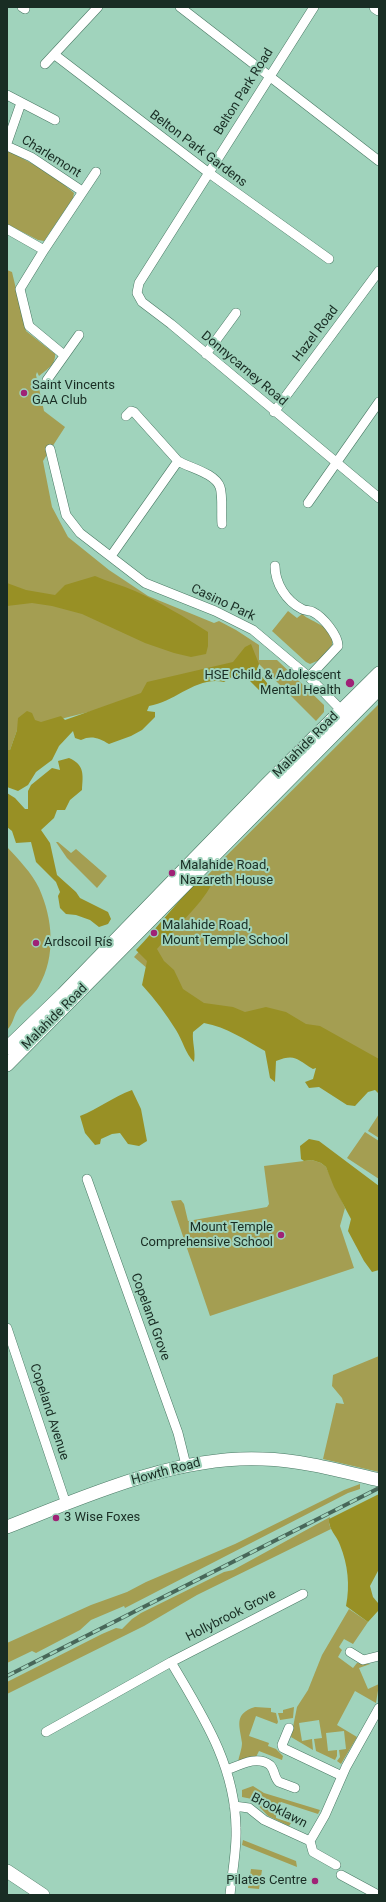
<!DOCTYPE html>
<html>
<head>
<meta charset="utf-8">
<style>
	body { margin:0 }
	#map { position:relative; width:386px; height:1902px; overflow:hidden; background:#a0d3bc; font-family:Roboto,sans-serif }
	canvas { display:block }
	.frame { position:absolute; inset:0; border:8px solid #192d24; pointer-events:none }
</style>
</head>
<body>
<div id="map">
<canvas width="386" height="1902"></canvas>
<div class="frame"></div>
</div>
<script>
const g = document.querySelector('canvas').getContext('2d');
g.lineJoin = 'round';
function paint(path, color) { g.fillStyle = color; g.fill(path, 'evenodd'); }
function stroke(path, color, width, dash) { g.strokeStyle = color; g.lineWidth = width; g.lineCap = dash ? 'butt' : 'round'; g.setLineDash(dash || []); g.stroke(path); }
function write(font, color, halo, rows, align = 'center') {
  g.font = font + ' Roboto,sans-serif'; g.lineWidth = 4; g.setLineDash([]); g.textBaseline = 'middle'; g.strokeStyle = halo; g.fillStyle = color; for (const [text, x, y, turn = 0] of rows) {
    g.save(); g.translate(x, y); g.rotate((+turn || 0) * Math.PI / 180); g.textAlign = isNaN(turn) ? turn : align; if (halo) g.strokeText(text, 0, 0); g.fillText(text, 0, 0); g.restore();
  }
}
const green = new Path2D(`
	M7 150 51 174 74 193 73 198 44 241 38 240 7 224Z
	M7 270 12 272 26 331 55 354C56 365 46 370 39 376L37 372 36 375 44 411 65 427 43 461 52 507 68 537 109 570 148 596 214 623 219 621 236 630 259 645V660H277L324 705V712L316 721 259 664 156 695 17 730 10 750 7 752Z
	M288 611 297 618 302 614C312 623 335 626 332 645L318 662 317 661 310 664 306 662 272 631Z
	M379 704V1076L203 1005 148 969 134 957 216 866Z
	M58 842 71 853 76 849 107 876 97 888 67 858 56 842Z
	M7 847C18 859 32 873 39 888 53 919 56 956 39 986 34 996 23 1002 17 1011 13 1018 13 1024 7 1030Z
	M379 1114V1138L368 1131Z
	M365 1132 379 1141V1179L347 1158Z
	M312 1160 321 1163 326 1167 345 1208 340 1226 354 1268 210 1316 171 1201 181 1200 184 1204 188 1221 267 1207 269 1204 264 1166Z
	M379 1356V1472L323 1459 336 1403 344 1404 342 1398 332 1386 333 1375Z
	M360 1484V1489L348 1493 125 1608 124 1606 91 1620 80 1630 36 1653 32 1651 7 1663V1643L91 1605 127 1592 146 1582 235 1544 344 1490Z
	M330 1517 329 1524 331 1529 197 1595 144 1626 7 1694V1682L102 1634 116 1628 122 1629 132 1619 141 1613 224 1572 233 1570Z
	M349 1609 368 1622 353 1644 344 1639 339 1647 342 1650 338 1657 353 1668 357 1663 370 1664 359 1668 368 1689 379 1684 376 1703 355 1691 337 1725 357 1737 341 1764 337 1761 340 1757 339 1750 346 1749 344 1731 326 1733 328 1751 337 1750V1756L335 1760 316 1751 314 1739 322 1738 319 1720 299 1723 302 1741 312 1739 313 1750 291 1737 297 1707 308 1690 322 1655Z
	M255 1707 271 1708V1712L276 1713 278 1722 277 1724 256 1716 249 1736 269 1743 268 1746 276 1749 283 1756 282 1760 259 1751 256 1757 238 1762C239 1756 242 1749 242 1743 240 1726 233 1714 255 1707Z
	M294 1707 293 1718 280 1720 278 1713H283V1710Z
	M253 1786 264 1793 320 1810 318 1814 315 1813 281 1802 276 1814V1818L291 1823 289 1826 268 1816 252 1799 242 1797V1790Z
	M243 1840 296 1861 297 1867 242 1845Z
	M251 1869 262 1870 259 1889 248 1888Z`);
const forest = new Path2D(`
	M95 576C108 582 122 585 135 591 161 603 185 617 208 632V646L206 654 191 657 174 653 145 643 82 614 52 606 32 603 7 606V583L26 590 55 595 65 585Z
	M251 644 259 664 257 670 267 683 269 690H259L244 675 232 677 224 682C196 676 176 702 149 706L147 711 155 712V717L142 730 131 736 109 744C99 738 91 735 81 740L75 738 73 731 59 746 52 760 36 772 28 785 18 791 7 787V750H10L17 730 18 718 27 711 32 713 35 720 41 722 61 716 65 720 141 693 147 682 233 662 245 647Z
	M69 758C85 765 83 775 82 790L70 800 65 810H57L54 818 41 830 50 843 57 875 76 892 80 898 108 912 111 919 108 924 99 927 90 920 76 915 66 914 60 908 58 896 60 892 56 882 36 862 31 842 16 843 12 831 7 827V793L15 798 25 809H28V791L31 785 52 768 60 770 58 761Z
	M197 882 212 884C199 908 175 927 157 949L164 961 174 970 183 989 204 1003 233 1007 245 1012 266 1007 286 1012 306 1024 320 1026 379 1059V1094L375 1090 368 1092 355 1106 347 1105 319 1087 309 1088 305 1082 313 1079 316 1068 313 1069C297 1060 296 1053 276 1061L275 1082 270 1078 265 1051C245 1040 227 1027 204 1023L193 1032C192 1042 196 1052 194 1062 185 1053 183 1041 176 1030 166 1014 155 999 142 985L147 961 136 950C157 928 175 904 197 882Z
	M132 1090 141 1109 147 1141 139 1146 128 1144 120 1133 112 1134 101 1139 100 1144 95 1145 85 1133 80 1116C98 1109 113 1097 132 1090Z
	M309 1139 319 1141 379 1186V1270L372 1272 364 1261 348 1231 351 1219 334 1187 326 1167 321 1163 312 1160 304 1161 301 1159 300 1146Z
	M379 1494V1569L370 1586 373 1597 378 1603V1611L368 1622 346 1606C350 1585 348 1565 340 1545 337 1536 328 1529 329 1519Z`);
const street = new Path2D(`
	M22 7 25 9
	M180 7 379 161
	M314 7 139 283 137 293 142 302 171 324 379 498
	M55 55 209 173 329 259
	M45 64 98 7
	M7 95 55 120
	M7 143 21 103
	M7 146 31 157 82 191
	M7 229 44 250
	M206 354 236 313
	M64 355 29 326 20 289 44 250 96 172
	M47 380 79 335
	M274 412 379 271
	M50 449 66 515 80 533 145 583 215 611 253 630 309 677 345 714
	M178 461C190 468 215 473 220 487 223 495 221 515 222 524
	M308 503 379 402
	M111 556 178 461 134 412 131 411 126 416
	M275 566C275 583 286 601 302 609 305 611 310 610 313 612 323 617 338 635 338 646L309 677
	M87 1179 178 1433 186 1465
	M7 1328 66 1504
	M350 1652 363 1660 379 1656
	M171 1662C202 1715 235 1764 236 1828 237 1850 232 1873 230 1895
	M289 1728 282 1745 283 1748 342 1776
	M46 1732 171 1662 303 1594
	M227 1770C240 1765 257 1755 270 1765 275 1770 274 1778 279 1782L295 1788
	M234 1806 249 1808 264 1820 310 1841
	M336 1865 313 1852 310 1841 325 1815 346 1767 379 1708
	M341 1875 378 1895`);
const secondary = new Path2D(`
	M376 7 379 9
	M7 1048 63 994 267 784 379 673
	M7 1065 379 689
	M7 1527C86 1496 177 1455 263 1459 302 1460 341 1471 379 1480
	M7 1871 43 1895`);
const rail = new Path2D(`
	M7 1676 379 1488`);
const markers = [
	[24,393,4,"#9f2276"],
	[350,683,5,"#9f2276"],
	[172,873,4,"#9f2276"],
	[154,933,4,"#9f2276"],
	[36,943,4,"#9f2276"],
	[281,1235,4,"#9f2276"],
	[56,1518,4,"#9f2276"],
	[315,1881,4,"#9f2276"]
];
const streetNames = [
	["Belton Park Road",244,92,-58],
	["Belton Park Gardens",198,149,37],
	["Charlemont",51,157,32],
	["Hazel Road",316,334,-53],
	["Donnycarney Road",244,369,40],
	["Casino Park",223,603,25],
	["Malahide Road",306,745,-45],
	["Malahide Road",55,1017,-45],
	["Copeland Grove",150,1317,70],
	["Copeland Avenue",49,1412,72],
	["Howth Road",166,1472,-15],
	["Hollybrook Grove",231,1616,-27],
	["Brooklawn",279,1811,27]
];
const poiNames = [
	["Saint Vincents",32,386],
	["GAA Club",32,401],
	["HSE Child & Adolescent",341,676,"right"],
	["Mental Health",341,691,"right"],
	["Malahide Road,",180,866],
	["Nazareth House",180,881],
	["Malahide Road,",162,926],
	["Mount Temple School",162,941],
	["Ardscoil Rís",44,943],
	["Mount Temple",273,1228,"right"],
	["Comprehensive School",273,1243,"right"],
	["3 Wise Foxes",64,1518],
	["Pilates Centre",307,1881,"right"]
];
paint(green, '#a49e52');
paint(forest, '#989025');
stroke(street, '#497964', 10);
stroke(secondary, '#497964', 14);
stroke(street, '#fff', 9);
stroke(secondary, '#fff', 13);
stroke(rail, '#486759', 4);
stroke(rail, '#a0d3bc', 2.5, [8]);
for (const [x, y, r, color] of markers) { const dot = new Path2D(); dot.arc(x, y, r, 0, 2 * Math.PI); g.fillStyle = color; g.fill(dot); stroke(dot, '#a0d3bc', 1.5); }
write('13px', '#192d24', '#a0d3bc', streetNames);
write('13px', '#192d24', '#a0d3bc', poiNames, 'left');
</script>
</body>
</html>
